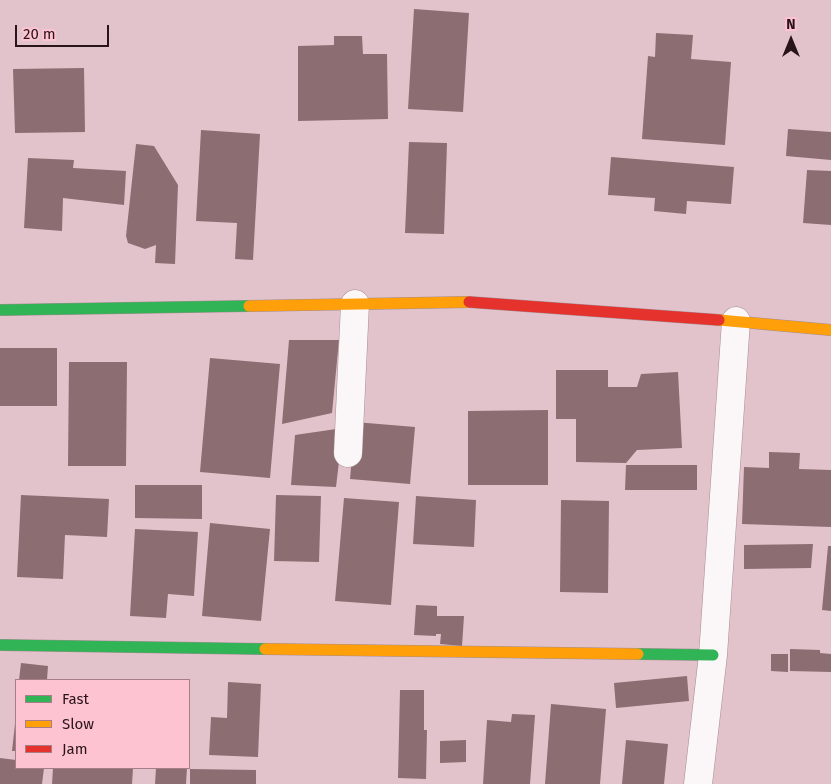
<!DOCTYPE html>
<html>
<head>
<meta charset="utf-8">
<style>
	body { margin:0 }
	#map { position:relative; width:831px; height:784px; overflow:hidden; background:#e3c3cb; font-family:"Fira Sans",sans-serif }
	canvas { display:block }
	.legend { position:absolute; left:15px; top:679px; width:175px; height:90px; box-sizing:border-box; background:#fdc3d1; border:1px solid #a87d88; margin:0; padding:6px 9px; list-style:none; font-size:15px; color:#29141a }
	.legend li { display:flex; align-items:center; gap:10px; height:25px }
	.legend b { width:25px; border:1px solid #a87d88 }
	.north { position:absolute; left:766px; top:15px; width:50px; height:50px; -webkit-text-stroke:4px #fdc3d1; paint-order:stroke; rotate:0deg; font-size:14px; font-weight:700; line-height:20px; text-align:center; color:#29141a }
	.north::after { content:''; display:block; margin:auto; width:18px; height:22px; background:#29141a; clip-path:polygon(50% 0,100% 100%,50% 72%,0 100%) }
	.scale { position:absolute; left:15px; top:25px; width:94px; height:22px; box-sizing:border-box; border:2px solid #29141a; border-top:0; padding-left:6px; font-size:15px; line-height:18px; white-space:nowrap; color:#29141a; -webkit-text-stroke:4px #fdc3d1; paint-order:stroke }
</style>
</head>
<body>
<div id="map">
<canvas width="831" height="784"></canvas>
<ul class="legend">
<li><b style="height:6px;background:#30b455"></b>Fast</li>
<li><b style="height:6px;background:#ff9f0a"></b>Slow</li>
<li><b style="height:6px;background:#e5322d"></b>Jam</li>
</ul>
<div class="north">N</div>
<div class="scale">20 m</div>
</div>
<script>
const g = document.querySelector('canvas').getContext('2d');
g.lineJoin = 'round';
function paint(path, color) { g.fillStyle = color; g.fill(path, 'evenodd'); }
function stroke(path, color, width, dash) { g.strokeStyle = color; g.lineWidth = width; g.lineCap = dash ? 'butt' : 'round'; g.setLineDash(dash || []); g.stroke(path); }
const building = new Path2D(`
	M414 9 469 13 463 112 408 109Z
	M656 33 693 35 691 59 731 62 725 145 642 139 648 56 655 57Z
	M334 36H362L363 54H387L388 119 298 121V46L334 45Z
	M84 68 85 132 15 133 13 69Z
	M788 129 831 132V160L786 156Z
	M201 130 260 134 253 260 235 259 237 223 196 221Z
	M409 142 447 143 444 234 405 233Z
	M136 144 154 146 178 185 175 264 155 263 156 245 145 249 128 243 126 236Z
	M611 157 734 167 731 204 687 201 686 214 654 211 655 198 608 195Z
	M28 158 74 160 73 168 126 171 124 205 63 198 62 231 24 228Z
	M807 170 831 171V225L803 223Z
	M289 340H339L332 413 282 424Z
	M0 348H57V406H0Z
	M210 358 280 364 270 478 200 472Z
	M69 362H127L126 466H68Z
	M556 370H608V387H637L641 374 678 372 682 448 637 450 626 463 576 462V419H556Z
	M548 410V485H468V411Z
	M355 422 415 427 410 484 350 479Z
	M343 428 336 487 291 485 295 435Z
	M769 452 800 453 799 469 831 470V527L742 524 744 467 769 468Z
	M626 465H697V490H625Z
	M135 485H202V519L135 518Z
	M21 495 109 499 107 537 65 535 63 579 17 577Z
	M276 495 321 496 319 562 274 561Z
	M416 496 476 500 474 547 413 544Z
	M344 498 399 502 391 605 335 601Z
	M561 500 609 501 608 593 560 592Z
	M210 523 270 529 261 621 202 616Z
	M135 529 198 532 194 596 168 594 166 618 130 616Z
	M813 544 811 568 744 569V545Z
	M828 546H831V611L822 610Z
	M416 605 437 606V616H464L462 646 440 644 441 634H436V636L414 635Z
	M790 649 820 650V653L831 654V672L790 671Z
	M771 654H788V672L771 671Z
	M21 663 48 666 47 680H19Z
	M687 676 689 701 616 708 614 683Z
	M228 682 261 684 258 757 209 755 211 717 227 718Z
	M400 690H424V730H427L426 779 398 778Z
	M551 704 606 709 600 784H545Z
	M512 714 535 715 530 784H483L487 720 511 722Z
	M15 724H16V751H12Z
	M466 740V762L440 763V741Z
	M626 740 668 744 664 784H622Z
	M0 758 16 760V768H44L42 784H0Z
	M53 768H133L132 784H52Z
	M156 768H187L186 784H155Z
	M190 769 256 770V784H190Z`);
const street = new Path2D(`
	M348 453 355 304
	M698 784 713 655 736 321`);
const fast = new Path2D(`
	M0 310 249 306
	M0 645 265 649
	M638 654 713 655`);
const slow = new Path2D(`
	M249 306 469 302
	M719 320 831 330
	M265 649 638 654`);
const jam = new Path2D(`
	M469 302 719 320`);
paint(building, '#8c6d72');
stroke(street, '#a48c92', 29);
stroke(fast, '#a48c92', 12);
stroke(slow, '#a48c92', 12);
stroke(jam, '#a48c92', 12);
stroke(street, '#fbf6f7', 28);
stroke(fast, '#30b455', 11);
stroke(slow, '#ff9f0a', 11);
stroke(jam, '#e5322d', 11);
</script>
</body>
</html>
